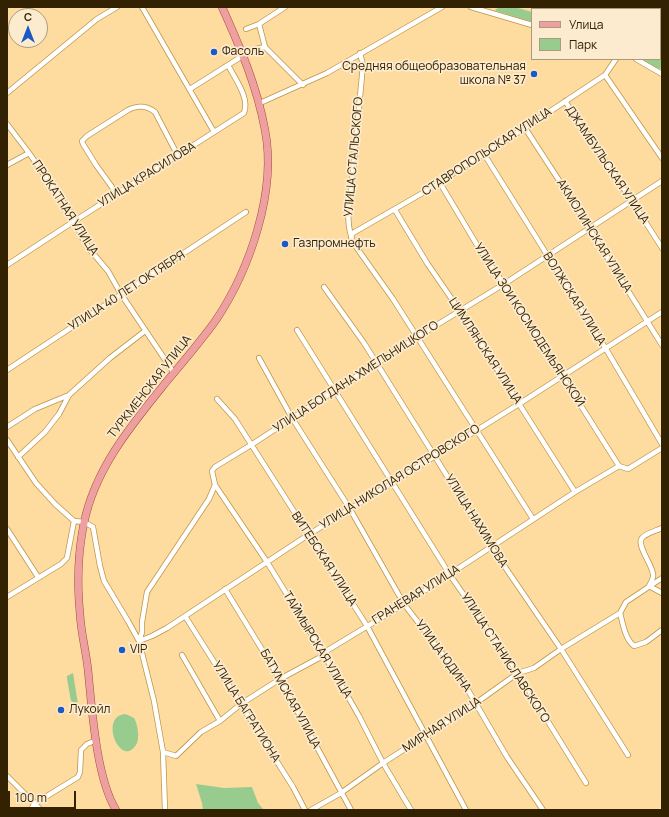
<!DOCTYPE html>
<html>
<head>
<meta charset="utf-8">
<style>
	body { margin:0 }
	#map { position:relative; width:669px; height:817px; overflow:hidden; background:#fedb9f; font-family:Manrope,sans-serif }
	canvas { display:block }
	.frame { position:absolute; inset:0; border:8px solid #322201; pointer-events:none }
	.legend { position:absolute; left:531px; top:8px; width:130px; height:52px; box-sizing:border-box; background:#fcebce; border:1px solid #ab9b7c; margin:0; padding:5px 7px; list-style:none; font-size:12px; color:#322201 }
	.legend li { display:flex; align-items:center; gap:8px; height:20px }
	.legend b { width:20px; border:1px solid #ab9b7c }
	.north { position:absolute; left:8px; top:8px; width:40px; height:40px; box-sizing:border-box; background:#fcebce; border:1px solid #ab9b7c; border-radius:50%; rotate:0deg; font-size:11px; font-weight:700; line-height:16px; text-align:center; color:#322201 }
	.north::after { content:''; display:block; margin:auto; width:14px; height:18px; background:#1d59c5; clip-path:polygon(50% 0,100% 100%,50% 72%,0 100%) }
	.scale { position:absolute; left:8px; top:791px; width:68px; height:18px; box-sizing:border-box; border:2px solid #322201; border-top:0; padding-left:5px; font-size:12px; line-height:14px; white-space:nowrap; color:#322201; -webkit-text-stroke:3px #fcebce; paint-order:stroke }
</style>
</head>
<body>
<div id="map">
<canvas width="669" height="817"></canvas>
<div class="frame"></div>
<ul class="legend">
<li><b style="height:5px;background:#eea0a1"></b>Улица</li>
<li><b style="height:11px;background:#98cc8f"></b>Парк</li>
</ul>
<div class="north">С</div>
<div class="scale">100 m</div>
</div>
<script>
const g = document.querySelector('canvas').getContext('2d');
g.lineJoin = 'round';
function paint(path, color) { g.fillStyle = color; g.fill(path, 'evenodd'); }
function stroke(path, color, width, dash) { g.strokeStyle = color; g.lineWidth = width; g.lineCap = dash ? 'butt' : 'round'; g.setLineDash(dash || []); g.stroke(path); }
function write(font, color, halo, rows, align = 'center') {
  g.font = font + ' Manrope,sans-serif'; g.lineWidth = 3.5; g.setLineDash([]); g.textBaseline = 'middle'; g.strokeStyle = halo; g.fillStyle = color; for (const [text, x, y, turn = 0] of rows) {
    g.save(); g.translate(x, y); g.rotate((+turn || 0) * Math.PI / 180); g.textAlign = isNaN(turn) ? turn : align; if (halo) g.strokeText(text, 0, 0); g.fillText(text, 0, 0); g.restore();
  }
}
const green = new Path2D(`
	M499 7 518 8 532 12V22L496 11 495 10Z
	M660 55H662V69L655 68 640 59H660Z
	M73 673 78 704 71 701 67 679V676Z
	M125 714C128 715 131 716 134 718 138 724 140 740 136 745 121 769 98 717 125 714Z
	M196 784 224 788 252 787 258 803 264 810H203L202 803Z`);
const street = new Path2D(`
	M142 7 214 132
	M471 7 532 25
	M259 24 265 47 303 85
	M246 29 259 24 285 7
	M360 53 363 65 351 192C348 210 346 226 354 244L393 299 533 519
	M636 59 662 74
	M605 75 662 158
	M190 89 244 55 256 49 265 47
	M7 93 97 19 117 7
	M565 101 632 201 662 248
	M260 103 327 73 442 7
	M7 124 29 153 76 220 81 236 91 251 108 271 121 294 174 373
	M525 128 562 185 662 345
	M484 154 606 349 662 444
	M7 165 29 153
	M440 183 480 250 504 284 619 466
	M117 194 96 165 83 144 82 141 87 136 128 110C138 105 146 105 155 112L178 156
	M395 210 427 263 460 311 575 492
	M351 237 353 233 440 183 456 171 525 128 605 75 616 59
	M7 265 76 220 244 113C250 98 235 79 228 65
	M324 287 364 343 492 548 561 649 628 755
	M297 330 450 575 518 673 586 783
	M259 358 292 418 350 509 404 604 461 678 507 757 543 810
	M7 370 246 212
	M217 399 235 419 367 626 466 810
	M7 427 35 409 69 395
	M7 440 36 483 55 504 74 521 84 522 93 527 100 566 104 581 128 621 139 641 154 701 163 752 165 810
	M18 457 45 432 59 414 69 395 110 358 145 331
	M215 485 267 562 323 653 359 716 383 763 411 810
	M7 529 38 577
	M649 586C651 582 654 578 653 574 652 564 636 545 642 538 646 533 656 531 662 528
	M649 586 662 593
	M225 589 280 679 351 810
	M7 597 61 564 67 558 74 521
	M620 613C623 624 625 639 634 646L646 642 662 630
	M185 616 293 787 305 810
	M139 641 142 632V622L147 592 209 499 215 485 212 471 215 467 251 445 417 337 504 284 662 181
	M139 641 152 636 167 628 308 535 519 404 662 312
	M182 655 220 721
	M163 752 176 756 201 732 220 721 241 704 280 679 319 658 323 653 404 604 575 492 619 466 628 469 662 448
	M7 776 41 810
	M31 810 34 804 78 777 80 772 81 750 87 744 97 740
	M311 810 341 793 383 763 476 703 518 673 534 668 561 649 620 613 626 602 662 578`);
const primary = new Path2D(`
	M116 810C96 777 92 709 88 670 86 651 81 633 80 614 77 584 78 552 84 523 95 468 133 423 167 381 184 361 201 341 216 320 250 269 277 191 265 130 257 86 240 47 222 7`);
const markers = [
	[214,52,4,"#1d59c5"],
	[534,74,4,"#1d59c5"],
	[285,244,4,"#1d59c5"],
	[122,650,4,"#1d59c5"],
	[61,710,4,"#1d59c5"]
];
const poiNames = [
	["Фасоль",222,52],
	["Средняя общеобразовательная",526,67,"right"],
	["школа № 37",526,81,"right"],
	["Газпромнефть",293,244],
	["VIP",130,650],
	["Лукойл",69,710]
];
const streetNames = [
	["СТАВРОПОЛЬСКАЯ УЛИЦА",487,152,-33],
	["УЛИЦА СТАЛЬСКОГО",354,157,-85],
	["ДЖАМБУЛЬСКАЯ УЛИЦА",607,165,56],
	["УЛИЦА КРАСИЛОВА",147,175,-32],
	["ПРОКАТНАЯ УЛИЦА",65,208,57],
	["АКМОЛИНСКАЯ УЛИЦА",594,236,58],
	["УЛИЦА 40 ЛЕТ ОКТЯБРЯ",127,291,-33],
	["ВОЛЖСКАЯ УЛИЦА",574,299,58],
	["УЛИЦА ЗОИ КОСМОДЕМЬЯНСКОЙ",529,325,57],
	["ЦИМЛЯНСКАЯ УЛИЦА",485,351,57],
	["УЛИЦА БОГДАНА ХМЕЛЬНИЦКОГО",356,377,-33],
	["ТУРКМЕНСКАЯ УЛИЦА",150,387,-52],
	["УЛИЦА НИКОЛАЯ ОСТРОВСКОГО",400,477,-32],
	["УЛИЦА НАХИМОВА",476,521,58],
	["ВИТЕБСКАЯ УЛИЦА",324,559,57],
	["ГРАНЕВАЯ УЛИЦА",416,595,-32],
	["ТАЙМЫРСКАЯ УЛИЦА",317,645,59],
	["УЛИЦА ЮДИНА",443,656,54],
	["УЛИЦА СТАНИСЛАВСКОГО",505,658,57],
	["БАТУМСКАЯ УЛИЦА",290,699,61],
	["УЛИЦА БАГРАТИОНА",246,712,58],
	["МИРНАЯ УЛИЦА",442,725,-33]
];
paint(green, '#98cc8f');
stroke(street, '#be9548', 6);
stroke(primary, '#a54a41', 8);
stroke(street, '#fff', 4.5);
stroke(primary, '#eea0a1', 7);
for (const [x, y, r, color] of markers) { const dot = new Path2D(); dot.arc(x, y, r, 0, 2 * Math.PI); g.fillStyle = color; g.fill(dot); stroke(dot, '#fcebce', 1.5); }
write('12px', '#322201', '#fcebce', poiNames, 'left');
write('12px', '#322201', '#fcebce', streetNames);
</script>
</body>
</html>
